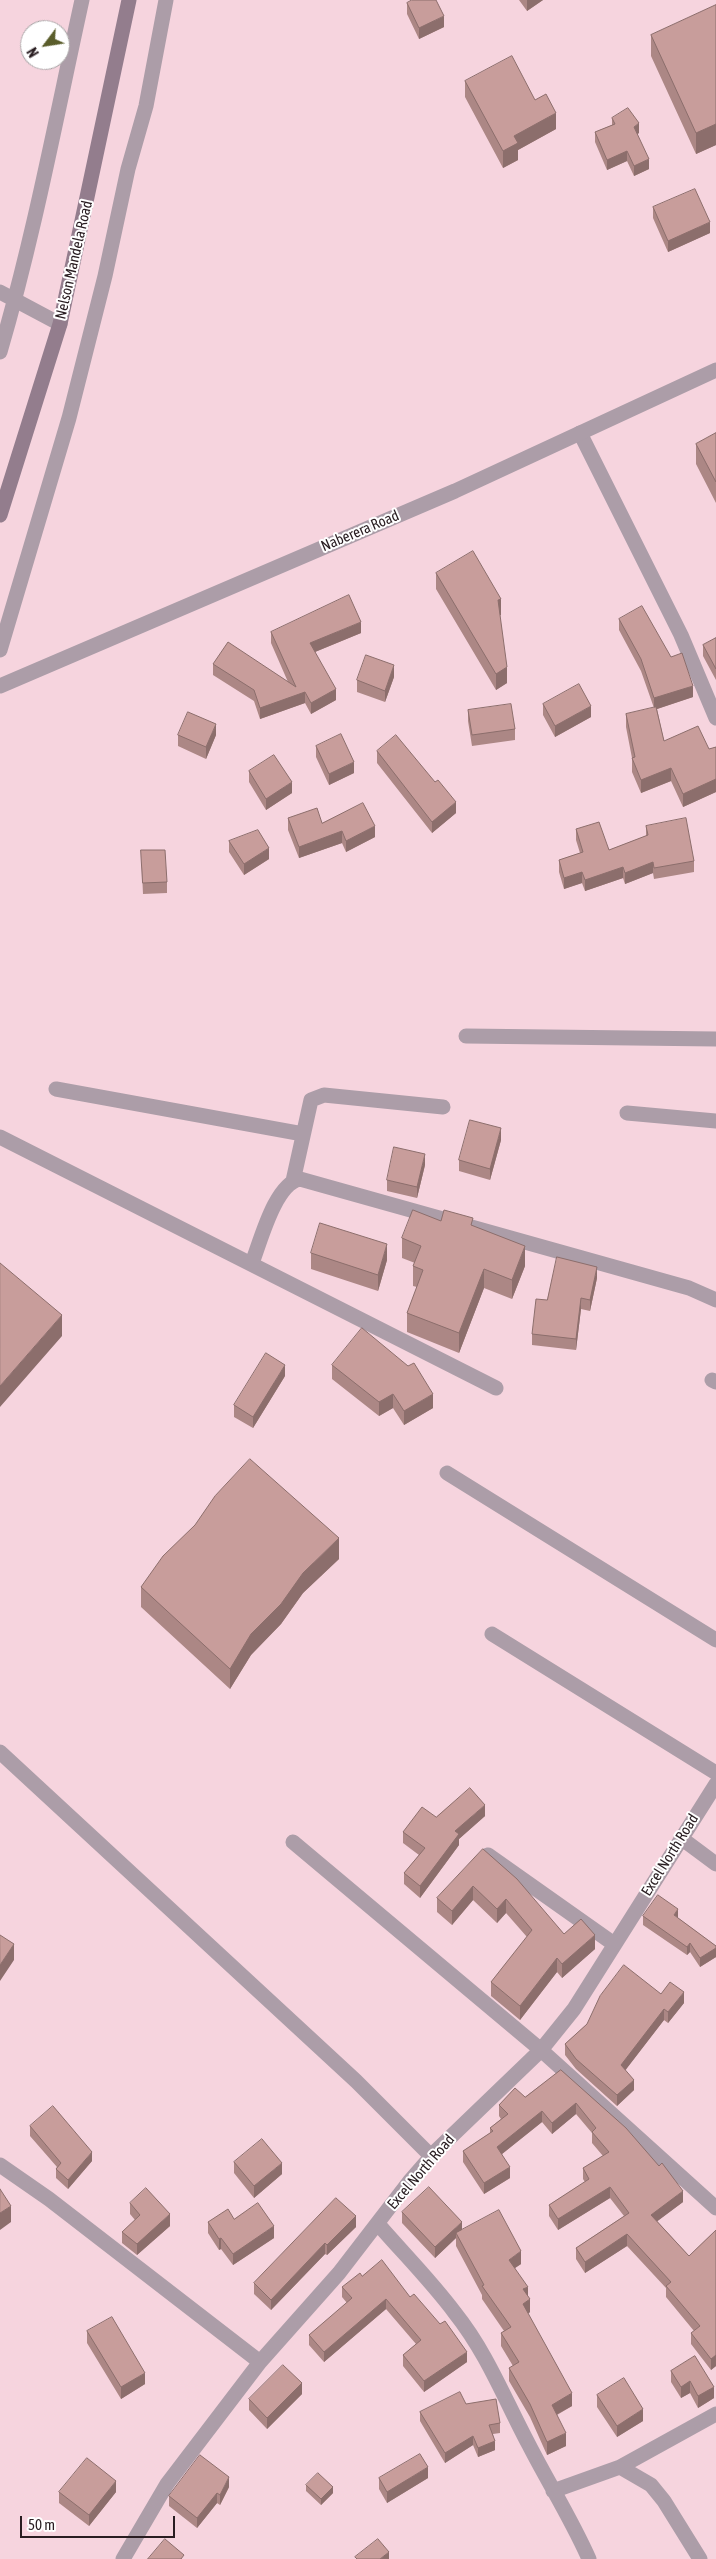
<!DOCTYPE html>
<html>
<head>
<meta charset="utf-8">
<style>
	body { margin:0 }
	#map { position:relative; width:716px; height:2559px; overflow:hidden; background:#f6d4de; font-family:"Asap Condensed",sans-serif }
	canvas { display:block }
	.north { position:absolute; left:20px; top:20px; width:50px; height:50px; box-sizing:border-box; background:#fff; border:1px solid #a9a5a6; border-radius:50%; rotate:239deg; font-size:14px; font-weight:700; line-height:20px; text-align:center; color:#291d21 }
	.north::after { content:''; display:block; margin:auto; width:18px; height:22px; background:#5a5d2b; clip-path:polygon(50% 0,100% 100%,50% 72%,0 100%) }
	.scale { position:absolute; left:20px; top:2516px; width:155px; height:22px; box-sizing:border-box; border:2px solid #291d21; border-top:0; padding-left:6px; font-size:15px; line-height:18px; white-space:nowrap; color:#291d21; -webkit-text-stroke:4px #fff; paint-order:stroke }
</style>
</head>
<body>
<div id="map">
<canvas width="716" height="2559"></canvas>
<div class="north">N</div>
<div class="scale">50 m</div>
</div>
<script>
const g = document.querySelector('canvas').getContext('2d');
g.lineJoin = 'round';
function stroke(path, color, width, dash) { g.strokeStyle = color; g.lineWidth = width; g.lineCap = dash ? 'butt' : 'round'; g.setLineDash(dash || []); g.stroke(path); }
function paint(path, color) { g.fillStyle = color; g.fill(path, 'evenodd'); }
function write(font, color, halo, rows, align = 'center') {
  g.font = font + ' "Asap Condensed",sans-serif'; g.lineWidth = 4; g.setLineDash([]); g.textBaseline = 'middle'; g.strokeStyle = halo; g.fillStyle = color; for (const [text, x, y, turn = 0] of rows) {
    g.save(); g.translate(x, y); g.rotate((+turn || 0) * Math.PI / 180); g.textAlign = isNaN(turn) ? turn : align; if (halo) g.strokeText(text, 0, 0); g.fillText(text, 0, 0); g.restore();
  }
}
const minor = new Path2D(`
	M0 292 60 324
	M0 352C34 236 56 118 82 0
	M580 433 681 635 716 718
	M0 650 69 418 105 276 128 169 146 106 166 0
	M466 1036 716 1039
	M56 1089 303 1134
	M627 1113 716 1121
	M0 1137 496 1388
	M293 1181 311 1100 324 1095 443 1107
	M252 1263C261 1240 275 1184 300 1179L689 1288 716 1300
	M712 1380 716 1382
	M447 1473 716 1640
	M492 1634 716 1773
	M0 1752 356 2081 431 2156
	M681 1838 716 1864
	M293 1842 541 2050 716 2208
	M488 1855 614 1944
	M0 2165 49 2199 260 2362
	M378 2224C404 2254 432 2282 455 2313 487 2353 505 2400 529 2445 549 2484 572 2520 589 2559
	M620 2467 651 2485 664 2501 700 2559
	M553 2491 620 2467 716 2414
	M123 2559 167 2484 260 2362 339 2273 409 2182 436 2151 541 2050 574 2009 716 1784`);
const tertiary = new Path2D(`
	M0 686 455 491 716 370`);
const secondary = new Path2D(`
	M0 515 60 324 129 0`);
const wall = new Path2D(`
	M519 0H543L527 11Z
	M407 3 444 27 419 39 407 14Z
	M716 5V145L696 154 651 56V35Z
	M465 81 535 100 556 129 518 150V160L503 168 465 97Z
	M612 118 639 133 637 134 649 169 634 176 627 161 607 170 595 142V132L612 125Z
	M653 207 710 233 668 252 653 218Z
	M716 433V503L696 464V444Z
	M436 573 501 615H500L507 683 496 690 436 589Z
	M619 619 671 657 693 697 657 709 664 741 709 749 716 747V792L683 807 671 781 641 793 632 772V758L626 727V714L654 708 641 671 619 630Z
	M271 632 361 633 315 652 336 700 311 714 305 703 260 719 254 701 213 675V664L288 682 271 643Z
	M716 638V680L703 656V645Z
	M394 677 385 702 357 692V680Z
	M543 704 591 717 555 737 543 715Z
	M468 710 515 729V740L472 746 468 721Z
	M178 735H216L206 759 178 746Z
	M316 746 354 773 329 785 316 757Z
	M377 751 456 813 432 833 377 763Z
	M249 771 292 793 266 810 249 782Z
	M288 818 322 823 375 837 346 852 342 843 299 858 288 830Z
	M646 826 694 861V872L654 879 653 873 625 884 623 878 585 891 582 883 564 889 559 872V860L580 853 576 840V829L609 850 646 836Z
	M229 841 269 859 244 875 229 852Z
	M141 850 167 882V893L143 894Z
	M501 1140 490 1180 459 1171V1160Z
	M425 1165 417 1198 387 1191V1180Z
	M441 1221 473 1226 525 1266 512 1299 484 1288 459 1353 407 1332V1313L417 1287 413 1286V1266L415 1263 402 1258V1238Z
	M311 1253 387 1260 378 1291 311 1269Z
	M597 1278 590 1311 581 1309 576 1350 532 1345V1334L547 1300Z
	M332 1365 433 1408 404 1425 393 1408 379 1416 332 1379Z
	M285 1376 253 1428 234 1417V1405Z
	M339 1559 303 1593 281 1624 251 1655 230 1689 141 1607V1587Z
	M485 1816 459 1839V1845L420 1898 404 1884V1873L419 1855 403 1843V1832L436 1817Z
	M483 1849 564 1934 595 1949 562 1978 557 1972 520 2020 491 1996V1982L527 1937 506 1913 497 1923 473 1900 452 1925 437 1912V1898Z
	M643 1916 678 1918 716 1946V1957L700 1967 690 1952 687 1955 643 1925Z
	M661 1994 684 2003 668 2023 664 2020 625 2070 634 2090 617 2106 576 2069 565 2055V2044L587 2024Z
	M561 2070 683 2202 657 2221 689 2256 716 2230V2366L711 2370 691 2344V2333L694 2331 666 2297V2288L627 2246 585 2273 576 2259V2248L624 2216 610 2198 558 2230 549 2216V2205L585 2182 583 2179V2168L603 2156 592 2143V2133L576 2114 552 2134 542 2122 502 2154 510 2178 484 2194 463 2162V2151L490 2133V2128L501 2119 499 2116V2105L525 2097Z
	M30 2126 92 2161 68 2189 56 2178V2169L57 2167 30 2136Z
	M234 2162 282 2174 254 2198 234 2173Z
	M336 2198 356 2227 327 2255 325 2254 271 2310 254 2294V2283Z
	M130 2203 170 2226 137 2255 122 2243V2232L135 2220 130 2214Z
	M402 2212 462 2230 521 2264 515 2268 528 2296 530 2312 528 2314 572 2406 557 2415 566 2446 547 2455 530 2417 509 2381V2368L513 2366 501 2346V2333L504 2331 482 2299V2295L456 2246V2238L435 2258 402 2223Z
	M234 2219 274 2238 233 2265 221 2249 219 2250 208 2233V2222Z
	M362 2276 410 2297 467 2362 424 2392 403 2366V2355L416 2344 386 2309 324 2362 309 2345V2335L347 2303 342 2297V2287Z
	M87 2331 145 2384 121 2399 87 2343Z
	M695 2356 714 2398 698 2408 690 2393 681 2398 671 2382V2371Z
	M302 2394 267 2429 249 2410V2399Z
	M597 2395 643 2421 617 2437 597 2407Z
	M466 2404 500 2423V2433L493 2434 495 2450 478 2457 473 2445 445 2463 420 2421V2412Z
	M379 2478H428L387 2503 379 2489Z
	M306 2485 333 2493 321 2505 306 2491Z
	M229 2487 220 2505 217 2503 197 2528 169 2506V2496Z
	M59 2492H116L89 2526 59 2503Z`);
const shadedWall = new Path2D(`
	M527 0H543L527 11Z
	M444 16V27L419 39V28Z
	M556 113V129L518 150V160L503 168V151L514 136Z
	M639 123V133L634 136V127Z
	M716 124V145L696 154V133Z
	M627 151V161L607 170V160Z
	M649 159V169L634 176V166Z
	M710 222V233L668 252V241Z
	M501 599V615L498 616V600Z
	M361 622V633L310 654V643Z
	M394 665V677L385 702V691Z
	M507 667V683L496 690V674Z
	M693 686V697L654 710V698Z
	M336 689V700L311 714V703Z
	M305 692V703L260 719V708Z
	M591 706V717L555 737V726Z
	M216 724V735L206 759V747Z
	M354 762V773L329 785V774Z
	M671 768V781L641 793V780Z
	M716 779V792L683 807V794Z
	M292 782V793L266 810V799Z
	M456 802V813L432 833V822Z
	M375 826V837L346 852V841Z
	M342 831V843L299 858V847Z
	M269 848V859L244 875V864Z
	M653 862V873L625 884V873Z
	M623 867V878L585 891V880Z
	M582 872V883L564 889V878Z
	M501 1128V1140L490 1180V1169Z
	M425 1154V1165L417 1198V1187Z
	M387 1244V1260L378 1291V1275Z
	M525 1246V1266L512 1299V1280Z
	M597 1267V1278L590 1311V1300Z
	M484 1269V1288L459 1353V1333Z
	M581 1298V1309L576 1350V1339Z
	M62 1315V1336L0 1407V1386Z
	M285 1365V1376L253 1428V1417Z
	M393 1394V1408L379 1416V1402Z
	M433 1394V1408L404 1425V1411Z
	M339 1538V1559L303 1593 281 1624 251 1655 230 1689V1669L251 1634 303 1573Z
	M485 1805V1816L459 1839V1845L420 1898V1886L455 1831Z
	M473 1886V1900L452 1925V1911Z
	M506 1899V1913L497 1923V1909Z
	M678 1909V1918L674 1915Z
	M595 1935V1949L562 1978V1964Z
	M690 1943V1952L687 1955V1947Z
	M14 1944V1960L0 1981V1965Z
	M716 1948V1957L700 1967V1958Z
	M557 1958V1972L520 2020V2006Z
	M684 1992V2003L668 2023V2012Z
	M664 2009V2020L621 2076V2065Z
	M634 2080V2090L617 2106V2095Z
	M576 2103V2114L552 2134V2123Z
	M542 2111V2122L497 2158V2147Z
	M92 2152V2161L68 2189V2180Z
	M282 2163V2174L254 2198V2186Z
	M510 2167V2178L484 2194V2183Z
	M610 2187V2198L558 2230V2219Z
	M683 2191V2202L651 2226V2215Z
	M11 2206V2222L0 2230V2213Z
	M170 2214V2226L137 2255V2244Z
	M356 2216V2227L327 2255V2245Z
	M462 2222V2233H456V2238L435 2258V2247Z
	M274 2226V2238L233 2265V2254Z
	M627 2234V2246L585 2273V2262Z
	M221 2238V2249L219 2250V2239Z
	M325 2243V2254L271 2310V2300Z
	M521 2251V2264L509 2272V2260Z
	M528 2287V2300L523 2289Z
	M386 2299V2309L324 2362V2352Z
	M530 2299V2312L523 2317V2304Z
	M467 2352V2362L424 2392V2381Z
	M716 2355V2366L711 2370V2359Z
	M145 2373V2384L121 2399V2387Z
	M690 2381V2393L681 2398V2387Z
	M302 2383V2394L267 2429V2418Z
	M714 2387V2398L698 2408V2396Z
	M572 2393V2406L552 2417V2405Z
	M643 2409V2421L617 2437V2426Z
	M566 2433V2446L547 2455V2442Z
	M473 2436V2445L445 2463V2453Z
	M495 2441V2450L478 2457V2448Z
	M428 2467V2478L387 2503V2492Z
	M229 2477V2487L220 2505V2495Z
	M116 2481V2492L89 2526V2515Z
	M333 2487V2493L321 2505V2499Z
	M217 2493V2503L197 2528V2518Z
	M389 2552V2559H380Z`);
const building = new Path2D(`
	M412 0H436L444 16 419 28 407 3Z
	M716 5V124L696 133 651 35Z
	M512 56 535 100 546 94 556 113 514 136 518 143 503 151 465 81Z
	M628 108 639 123 634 127 649 159 634 166 627 151 607 160 595 132 615 124 612 118Z
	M695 189 710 222 668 241 653 207Z
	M716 433V482L696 444Z
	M473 551 501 599 498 600 507 667 496 674 436 573Z
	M349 595 361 622 310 643 336 689 311 703 305 692 260 708 254 690 213 664 228 642 296 687 271 632Z
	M642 606 671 657 682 653 693 686 654 698 641 659 619 619Z
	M716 638V669L703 645Z
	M366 655 394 665 385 691 357 680Z
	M579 684 591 706 555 726 543 704Z
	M511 704 515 729 472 735 468 710Z
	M656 707 664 741 698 726 709 749 716 747V779L683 794 671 768 641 780 632 758 635 757 626 714Z
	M188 712 216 724 206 747 178 735Z
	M341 734 354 762 329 774 316 746Z
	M396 735 435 782 438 780 456 802 432 822 377 751Z
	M274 755 292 782 266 799 249 771Z
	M363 803 375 826 346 841 342 831 299 847 288 818 317 808 322 823Z
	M686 818 694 861 654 868 653 862 625 873 623 867 585 880 582 872 564 878 559 860 583 852 576 829 599 822 609 850 648 835 646 826Z
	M258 830 269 848 244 864 229 841Z
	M141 850H165L167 882 143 883Z
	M470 1120 501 1128 490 1169 459 1160Z
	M394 1147 425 1154 417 1187 387 1180Z
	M413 1210 441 1221 444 1210 473 1218 471 1225 525 1246 512 1280 484 1269 459 1333 407 1313 423 1270 413 1266 421 1246 402 1238Z
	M320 1223 387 1244 378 1275 311 1253Z
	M557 1257 597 1267 590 1300 581 1298 576 1339 532 1334 536 1299 547 1300Z
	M0 1263 62 1315 0 1386Z
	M362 1328 408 1366 414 1363 433 1394 404 1411 393 1394 379 1402 332 1365Z
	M266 1353 285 1365 253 1417 234 1405Z
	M250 1459 339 1538 303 1573 281 1604 251 1634 230 1669 141 1587 163 1556 195 1525 215 1496Z
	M470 1788 485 1805 455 1831 459 1834 420 1886 404 1873 425 1848 403 1832 422 1807 436 1817Z
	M483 1849 517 1879 564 1934 581 1919 595 1935 562 1964 557 1958 520 2006 491 1982 532 1930 506 1899 497 1909 473 1886 452 1911 437 1898Z
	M658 1895 678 1909 674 1915 716 1946V1948L700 1958 690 1943 687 1947 643 1916Z
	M0 1935 14 1944 0 1965Z
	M624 1965 661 1994 670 1982 684 1992 668 2012 664 2009 621 2065 634 2080 617 2095 576 2059 565 2044 587 2024 600 1996Z
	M561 2070 626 2128 659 2166 662 2163 683 2191 651 2215 689 2256 716 2230V2355L711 2359 691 2333 700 2326 666 2286 671 2282 627 2234 585 2262 576 2248 629 2213 610 2187 558 2219 549 2205 589 2179 583 2168 609 2152 592 2132 596 2128 576 2103 552 2123 542 2111 497 2147 510 2167 484 2183 463 2151 493 2131 490 2128 508 2114 499 2105 515 2088 525 2097Z
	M53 2106 92 2152 68 2180 56 2169 61 2163 30 2126Z
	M262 2139 282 2163 254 2186 234 2162Z
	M429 2187 462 2222 435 2247 402 2212Z
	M146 2188 170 2214 137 2244 122 2232 140 2215 130 2203Z
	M0 2189 11 2206 0 2213Z
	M336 2198 356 2216 327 2245 325 2243 271 2300 254 2283Z
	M258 2203 274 2226 233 2254 221 2238 219 2239 208 2222 228 2209 234 2219Z
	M499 2210 521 2251 509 2260 528 2287 523 2289 530 2299 523 2304 572 2393 552 2405 566 2433 547 2442 530 2404 509 2368 519 2362 501 2333 511 2327 482 2286 484 2285 456 2233Z
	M382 2260 410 2297 414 2294 440 2324 445 2321 467 2352 424 2381 403 2355 421 2340 386 2299 324 2352 309 2335 352 2298 342 2287 360 2273 362 2276Z
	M112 2317 145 2373 121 2387 87 2331Z
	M695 2356 714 2387 698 2396 690 2381 681 2387 671 2371Z
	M283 2365 302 2383 267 2418 249 2399Z
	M624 2378 643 2409 617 2426 597 2395Z
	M460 2392 466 2404 496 2399 500 2423 489 2425 495 2441 478 2448 473 2436 445 2453 420 2412Z
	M420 2454 428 2467 387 2492 379 2478Z
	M200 2455 229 2477 220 2495 217 2493 197 2518 169 2496Z
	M87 2458 116 2481 89 2515 59 2492Z
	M318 2473 333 2487 321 2499 306 2485Z
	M165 2539 184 2555 181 2559H148Z
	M378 2539 389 2552 380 2559H357L355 2557Z`);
const streetNames = [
	["Nelson Mandela Road",74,260,-77],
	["Naberera Road",360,531,-23],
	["Excel North Road",670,1855,-58],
	["Excel North Road",421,2172,-49]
];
stroke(minor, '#ac9da8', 15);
stroke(tertiary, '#ac9da8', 15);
stroke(secondary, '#937d8d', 15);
paint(wall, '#ac8785');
paint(shadedWall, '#8c6e6c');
paint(building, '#c89d9b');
stroke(building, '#8c6e6c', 1);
write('15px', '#291d21', '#fff', streetNames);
</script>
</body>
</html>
